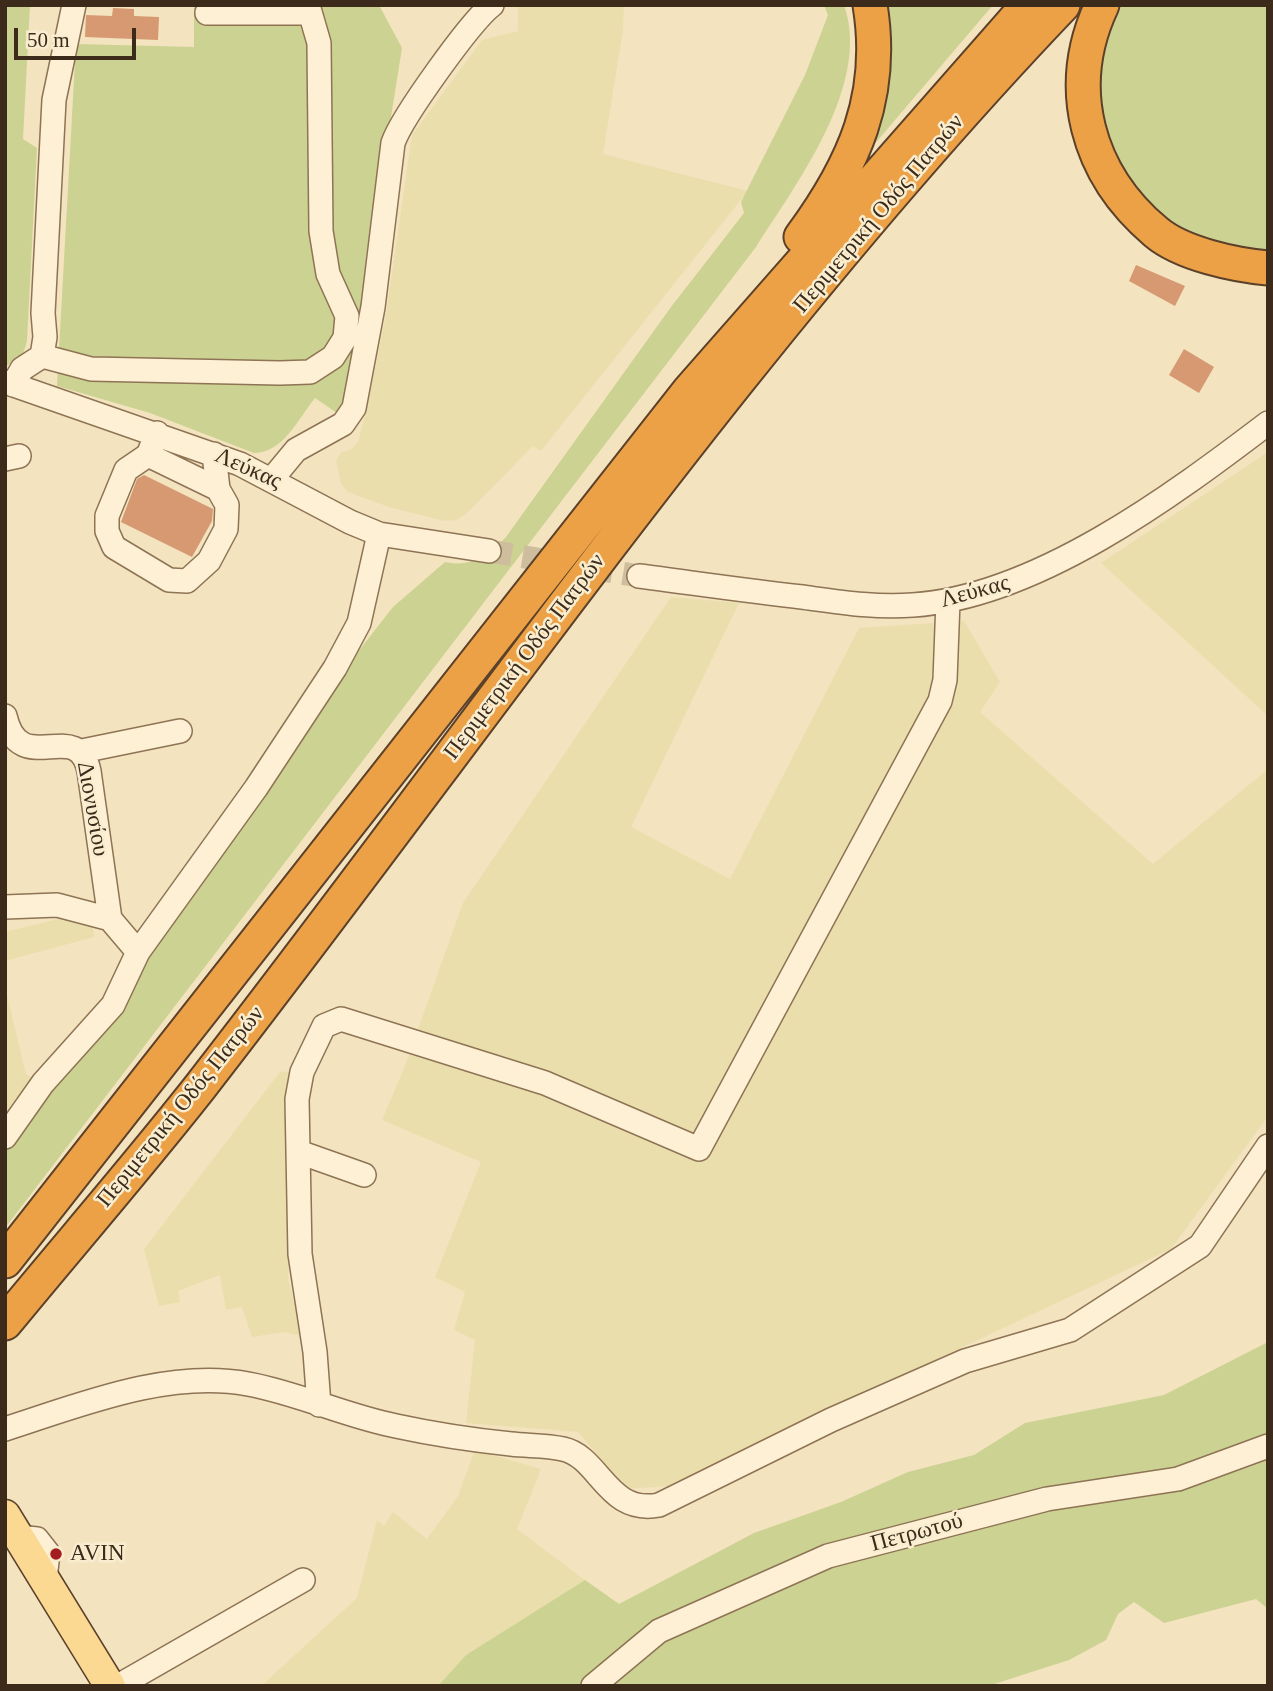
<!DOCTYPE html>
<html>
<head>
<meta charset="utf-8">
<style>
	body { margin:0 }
	#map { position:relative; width:1273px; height:1691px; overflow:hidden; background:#f3e3bf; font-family:Georgia,serif }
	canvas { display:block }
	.frame { position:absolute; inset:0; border:7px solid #3c2b1b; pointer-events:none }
	.scale { position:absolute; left:14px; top:28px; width:122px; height:32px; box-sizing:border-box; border:4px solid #3c2b1b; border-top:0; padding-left:9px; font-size:21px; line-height:24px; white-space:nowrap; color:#3c2b1b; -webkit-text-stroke:5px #f9edd0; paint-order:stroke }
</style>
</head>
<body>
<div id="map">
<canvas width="1273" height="1691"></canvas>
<div class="frame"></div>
<div class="scale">50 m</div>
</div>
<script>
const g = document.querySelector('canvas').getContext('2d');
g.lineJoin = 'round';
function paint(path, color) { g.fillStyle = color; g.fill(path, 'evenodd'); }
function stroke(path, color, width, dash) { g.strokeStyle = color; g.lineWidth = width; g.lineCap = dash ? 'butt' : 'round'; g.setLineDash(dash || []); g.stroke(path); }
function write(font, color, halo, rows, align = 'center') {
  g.font = font + ' Georgia,serif'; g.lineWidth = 5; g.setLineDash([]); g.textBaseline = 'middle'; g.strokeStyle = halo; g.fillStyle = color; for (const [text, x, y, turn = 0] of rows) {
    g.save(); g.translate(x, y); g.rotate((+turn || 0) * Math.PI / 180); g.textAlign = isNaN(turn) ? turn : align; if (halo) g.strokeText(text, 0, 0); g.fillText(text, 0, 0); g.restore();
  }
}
const farmland = new Path2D(`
	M518 5H624L623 30 603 154 748 191 541 451 533 446 468 512 457 520 444 521 389 507 348 492 341 484 336 461 341 452 350 450 358 442 367 408 386 314 412 135 482 40 518 31Z
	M1268 452V716L1101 563Z
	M671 597 739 603 631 827 730 879 859 628 964 621 1000 682 980 712 1153 864 1268 769V1116L1171 1249 668 1486 626 1489 578 1432 466 1423 475 1340 454 1330 465 1292 435 1277 481 1162 382 1120 405 1066 463 903Z
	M79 914 92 919 94 937 5 961V932Z
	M5 987 26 1074 32 1077 5 1119Z
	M294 1071 292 1217 288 1279 303 1336 284 1332 252 1337 242 1307 226 1310 220 1275 178 1291 180 1302 159 1306 144 1249 280 1072Z
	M475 1450 541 1469 517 1529 585 1580 466 1655 438 1686H261L357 1598 377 1520 384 1526 393 1512 427 1539 458 1496Z`);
const green = new Path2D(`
	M5 5H30L23 139 37 148 27 340C24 355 20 360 5 366Z
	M194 5H379L402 48 344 410 340 415 315 398C298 419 283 453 254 453L150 413 57 386 76 44 194 47Z
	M824 5H844C872 84 796 184 756 247L5 1228V1148L148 957 321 699 393 607 445 562C471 568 489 555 506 537L671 307 744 213 741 202 805 75 828 15Z
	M888 5H993L872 147C888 94 890 60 888 5Z
	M1118 5H1268V255C1251 252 1231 251 1215 245 1136 218 1093 136 1101 56 1103 40 1112 21 1118 5Z
	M1268 1342V1609L1256 1599 1164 1623 1134 1602 1118 1614 1106 1640 1069 1660 988 1686H438L466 1655 585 1580 619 1604 754 1533 841 1502 908 1472 974 1455 1025 1423 1164 1395Z`);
const building = new Path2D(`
	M113 8 134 9V16L159 17 158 40 85 37 86 15 112 16Z
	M1136 265 1185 286 1175 306 1129 281Z
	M1184 349 1214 367 1199 393 1169 375Z
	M144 475 213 509 212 521 192 557 121 522 137 479Z`);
const minorTunnel = new Path2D(`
	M489 551 639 576`);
const minor = new Path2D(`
	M207 13H310
	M42 356 91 369 280 373 310 372 333 357 345 338 347 316 328 274 321 231 319 43 308 5
	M5 382 240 464 350 522 379 534 489 551
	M13 385 22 369 42 356 45 337 43 313 54 100 74 5
	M157 433 148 455 126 470 107 516V531L114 547 169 580 187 581 209 561 226 529 227 505 218 489 214 454
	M148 455 218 489
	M5 459 19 456
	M272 479 296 450 343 424 354 408 373 307 393 143C402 117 471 21 492 5
	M639 576C693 583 748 591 802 597 839 602 876 608 913 605 1036 597 1172 496 1268 423
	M5 716C20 781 77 715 89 771L110 919 138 952
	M82 751 180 731
	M5 907 57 905 110 919
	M5 1137 43 1083 113 1005 138 952 256 788 335 668 359 623 379 534
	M299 1152 364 1175
	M319 1405 315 1352 300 1254 297 1099 302 1072 324 1026 341 1019 545 1083 699 1149 940 701 945 680 948 601
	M5 1429C80 1405 168 1369 248 1384 298 1393 345 1416 396 1426 433 1434 472 1440 511 1444 528 1446 546 1445 563 1449 600 1457 607 1515 659 1505L831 1420 965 1361 1070 1330 1200 1246 1268 1146
	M18 1537 37 1539 48 1553 45 1579
	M118 1686 303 1580
	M593 1686 659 1631 828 1556 1047 1499 1178 1479 1268 1446`);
const major = new Path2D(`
	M5 1515 110 1686`);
const highway = new Path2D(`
	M1102 5C1063 88 1087 174 1156 232 1182 254 1235 265 1268 268
	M801 237C854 165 885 96 870 5
	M5 1261 689 391 1028 5
	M5 1323C70 1244 137 1167 200 1087 483 723 744 339 1063 5`);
const markers = [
	[56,1554,7,"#a41e21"]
];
const streetNames = [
	["Περιμετρική Οδός Πατρών",879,214,-50],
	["Λεύκας",248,469,24],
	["Λεύκας",975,592,-15],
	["Περιμετρική Οδός Πατρών",525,657,-53],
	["Διονυσίου",92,809,80],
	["Περιμετρική Οδός Πατρών",181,1107,-51],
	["Πετρωτού",917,1533,-15]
];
const poiNames = [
	["AVIN",70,1554]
];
paint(farmland, '#eadfac');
paint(green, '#ccd292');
paint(building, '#d69971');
stroke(minorTunnel, '#cebe9e', 23, [23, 11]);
stroke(minor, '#8e7355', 26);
stroke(major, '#5b402a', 33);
stroke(highway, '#5b402a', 37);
stroke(minor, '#fdf0d4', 23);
stroke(major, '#fbd993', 30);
stroke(highway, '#eca146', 33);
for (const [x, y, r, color] of markers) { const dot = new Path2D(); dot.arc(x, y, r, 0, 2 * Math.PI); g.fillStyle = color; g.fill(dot); stroke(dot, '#f9edd0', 2.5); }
write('23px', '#3c2b1b', '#f9edd0', streetNames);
write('23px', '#3c2b1b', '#f9edd0', poiNames, 'left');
</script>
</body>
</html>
